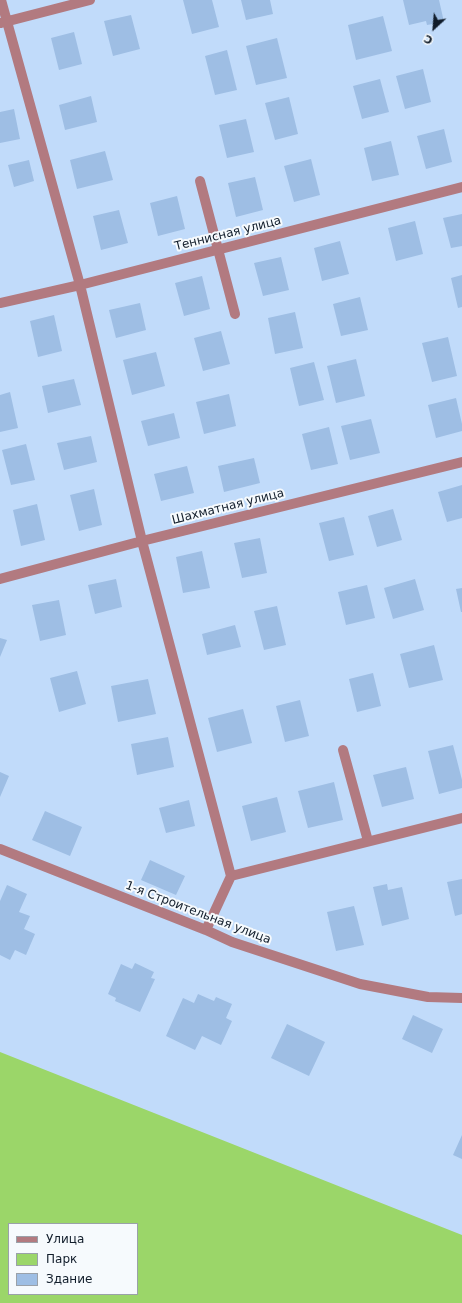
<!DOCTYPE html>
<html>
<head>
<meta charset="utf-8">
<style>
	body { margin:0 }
	#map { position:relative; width:462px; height:1303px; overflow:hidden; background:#c1dbfa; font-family:"DejaVu Sans",sans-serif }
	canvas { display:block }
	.legend { position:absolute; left:8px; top:1223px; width:130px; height:72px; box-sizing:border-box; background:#f6fafd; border:1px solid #9aa1a9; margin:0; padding:5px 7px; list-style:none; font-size:12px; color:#101c2a }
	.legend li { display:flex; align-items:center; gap:8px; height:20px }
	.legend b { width:20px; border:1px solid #9aa1a9 }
	.north { position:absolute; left:414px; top:8px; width:40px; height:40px; -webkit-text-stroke:3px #f6fafd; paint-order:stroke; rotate:206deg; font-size:11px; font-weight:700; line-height:16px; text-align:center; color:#101c2a }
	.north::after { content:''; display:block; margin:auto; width:14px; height:18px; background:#101c2a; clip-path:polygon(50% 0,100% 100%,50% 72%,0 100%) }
</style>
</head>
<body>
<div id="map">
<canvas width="462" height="1303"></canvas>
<ul class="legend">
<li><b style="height:5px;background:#b27a80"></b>Улица</li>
<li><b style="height:11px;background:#9bd669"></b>Парк</li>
<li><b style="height:11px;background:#9ebee4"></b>Здание</li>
</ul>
<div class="north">С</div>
</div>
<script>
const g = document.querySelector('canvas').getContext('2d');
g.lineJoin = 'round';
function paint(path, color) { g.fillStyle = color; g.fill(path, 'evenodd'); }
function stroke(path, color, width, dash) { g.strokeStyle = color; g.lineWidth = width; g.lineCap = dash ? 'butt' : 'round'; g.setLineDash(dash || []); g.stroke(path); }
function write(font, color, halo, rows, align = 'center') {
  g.font = font + ' "DejaVu Sans",sans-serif'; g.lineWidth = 4; g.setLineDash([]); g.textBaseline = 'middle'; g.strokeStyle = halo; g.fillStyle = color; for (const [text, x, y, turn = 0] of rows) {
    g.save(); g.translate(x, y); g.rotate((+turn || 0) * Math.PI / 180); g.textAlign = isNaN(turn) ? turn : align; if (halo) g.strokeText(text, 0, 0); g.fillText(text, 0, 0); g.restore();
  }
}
const green = new Path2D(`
	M0 1052 462 1235V1303H0ZM9 1224H137V1294H9Z`);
const building = new Path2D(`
	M183 0H212L219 27 192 34Z
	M241 0H270L273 14 246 20Z
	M403 0H439L444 22 427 25 426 21 409 25Z
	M131 15 140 49 113 56 104 21Z
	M383 16 392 51 356 60 348 25Z
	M74 32 82 64 59 70 51 38Z
	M277 38 287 78 256 85 246 46Z
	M227 50 237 90 215 95 205 56Z
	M423 69 431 102 405 109 396 76Z
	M380 79 389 112 362 119 353 86Z
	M91 96 97 122 65 130 59 105Z
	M289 97 298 134 275 140 265 103Z
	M14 109 20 139 0 143V112Z
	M246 119 254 152 227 158 219 125Z
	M444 129 452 162 426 169 417 136Z
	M391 141 399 175 372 181 364 148Z
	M105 151 113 180 77 189 70 160Z
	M311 159 320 195 294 202 284 166Z
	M29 160 34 181 14 187 8 165Z
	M255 177 263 210 236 217 228 183Z
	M177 196 185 229 158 236 150 203Z
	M119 210 128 243 101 250 93 216Z
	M462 214V246L451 248 443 218Z
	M415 221 423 254 396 261 388 228Z
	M340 241 349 274 322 281 314 248Z
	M281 257 289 290 263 296 254 263Z
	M462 275V307L458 308 451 278Z
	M202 276 210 309 184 316 175 283Z
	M360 297 368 330 341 336 333 304Z
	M140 303 146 330 116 338 109 310Z
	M295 312 303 348 275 354 268 318Z
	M54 315 62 351 38 357 30 321Z
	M221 331 230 364 203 371 194 338Z
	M448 337 457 376 432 382 422 343Z
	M156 352 165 386 132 395 123 360Z
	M356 359 365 396 336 403 327 366Z
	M314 362 324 400 299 406 290 368Z
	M74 379 81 405 48 413 42 386Z
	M10 392 18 428 0 432V395Z
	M229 394 236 426 204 434 196 402Z
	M456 398 462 424V431L436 438 428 405Z
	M174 413 180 438 148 446 141 421Z
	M371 419 380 453 350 460 341 426Z
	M329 427 338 464 311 470 302 434Z
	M91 436 97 462 64 470 57 443Z
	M26 444 35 480 11 485 2 450Z
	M254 458 260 483 224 492 218 466Z
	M187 466 194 493 161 501 154 474Z
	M462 485V518L447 522 438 492Z
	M94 489 102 525 79 531 70 495Z
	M37 504 45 540 21 546 13 510Z
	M393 509 402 540 377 547 368 516Z
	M344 517 354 555 329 561 319 523Z
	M260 538 267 573 242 578 234 543Z
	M202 551 210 588 183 593 176 557Z
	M116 579 122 607 95 614 88 585Z
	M415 579 424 610 393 619 384 588Z
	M367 585 375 618 346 625 338 592Z
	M462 588V612H461L456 589Z
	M59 600 66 635 40 641 32 605Z
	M277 606 286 645 264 650 254 611Z
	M235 625 241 647 207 655 202 634Z
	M0 638 7 640 0 657Z
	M434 645 443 680 409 688 400 654Z
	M77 671 86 704 59 712 50 678Z
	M373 673 381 706 357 712 349 679Z
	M148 679 156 714 118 722 111 686Z
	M300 700 309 736 285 742 276 706Z
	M243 709 252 743 217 752 208 718Z
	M168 737 174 767 137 775 131 744Z
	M453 745 462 780V788L439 794 428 751Z
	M406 767 414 799 382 807 373 775Z
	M0 772 9 776 0 797Z
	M334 782 343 820 308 828 298 791Z
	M277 797 286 832 251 841 242 806Z
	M189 800 195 826 166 833 159 808Z
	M45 811 82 827 70 856 32 840Z
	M150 860 185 876 176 895 141 880Z
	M462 879V914L455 916 447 882Z
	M387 884 388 890 402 887 409 919 382 926 373 887Z
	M7 885 27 894 19 912 30 916 24 929 35 934 26 955 15 950 10 960 0 955V901Z
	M354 906 364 945 336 951 327 912Z
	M135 963 154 972 151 978 155 979 140 1012 115 1001 116 998 108 994 121 964 132 969Z
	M198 994 214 1001 216 997 232 1004 226 1018 232 1021 221 1045 202 1036 195 1050 166 1036 183 998 194 1003Z
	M413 1015 443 1029 432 1053 402 1039Z
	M287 1024 325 1042 309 1076 271 1058Z
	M462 1135V1159L453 1155Z`);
const service = new Path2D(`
	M200 181 235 314
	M343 750 368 841`);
const minor = new Path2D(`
	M1 0 80 285 142 541 231 876 206 930
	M1 23 90 0
	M0 303 80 285 462 187
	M0 579 142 541 462 462
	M0 849 206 930 232 942 360 984 428 997 462 998
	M231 876 462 818`);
const streetNames = [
	["Теннисная улица",228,234,-14],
	["Шахматная улица",228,507,-14],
	["1-я Строительная улица",198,913,21]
];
paint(green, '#9bd669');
paint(building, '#9ebee4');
stroke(service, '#b27a80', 10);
stroke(minor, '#b27a80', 10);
write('12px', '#101c2a', '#f6fafd', streetNames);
</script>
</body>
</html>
